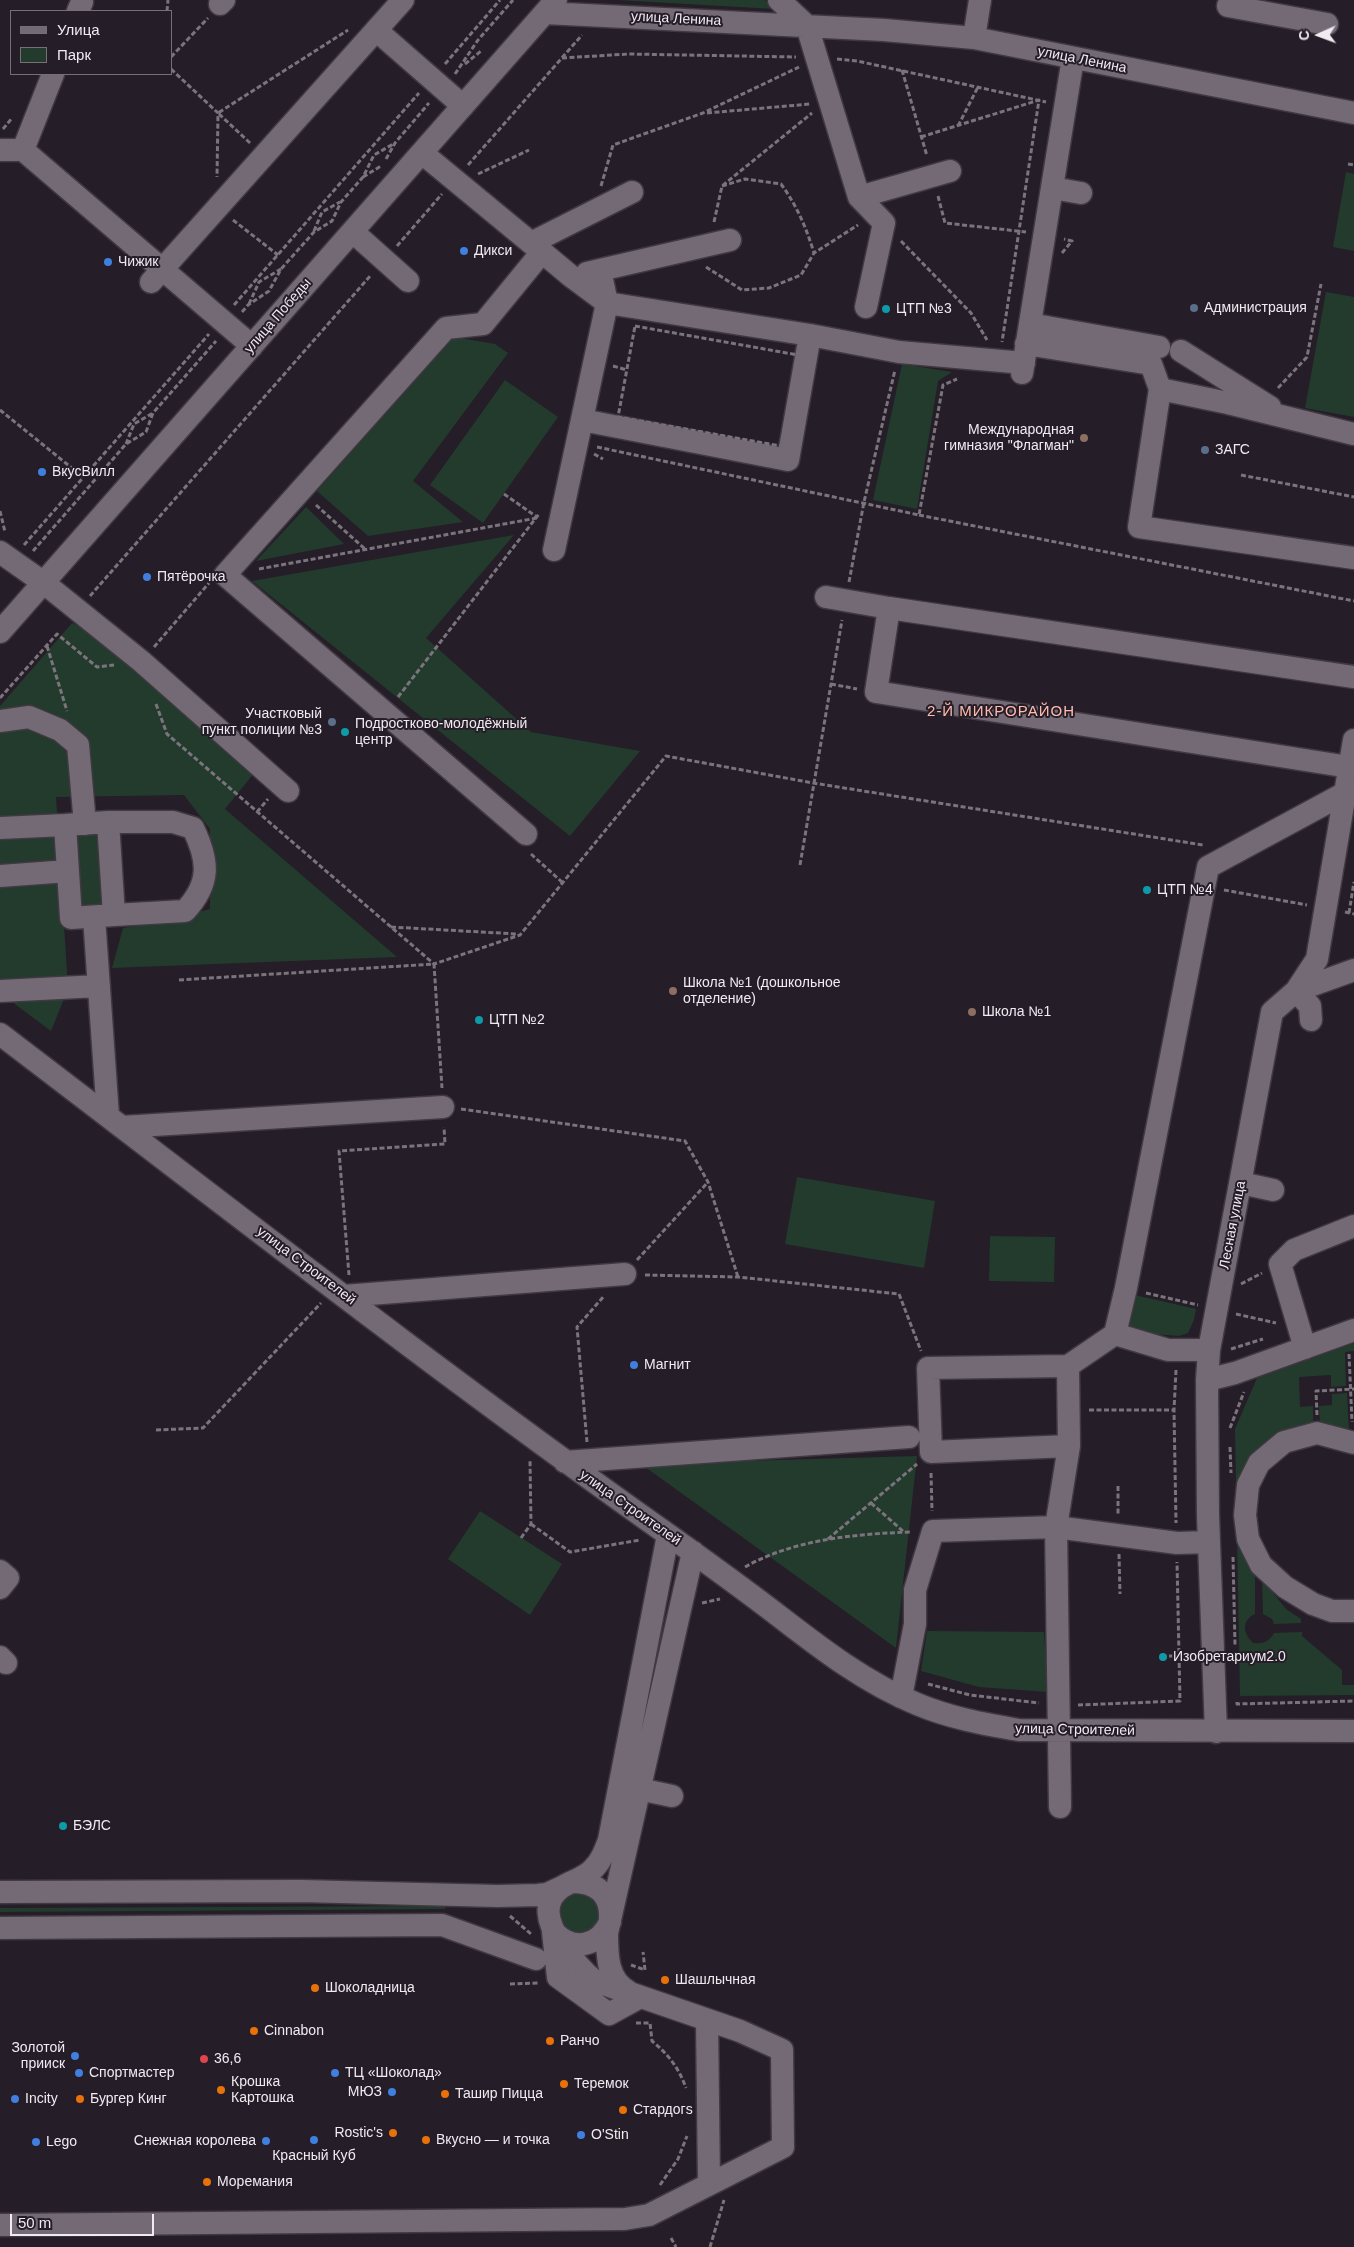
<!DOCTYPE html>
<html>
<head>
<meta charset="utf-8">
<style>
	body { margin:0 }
	#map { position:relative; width:1354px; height:2247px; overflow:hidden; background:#251d27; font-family:Arial,sans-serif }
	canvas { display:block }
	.legend { position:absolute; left:10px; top:10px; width:162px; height:65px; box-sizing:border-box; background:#251d27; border:1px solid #766f78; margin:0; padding:6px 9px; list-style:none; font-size:15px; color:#f0eaf1 }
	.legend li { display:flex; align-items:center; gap:10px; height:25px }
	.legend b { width:25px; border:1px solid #766f78 }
	.north { position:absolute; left:1294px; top:10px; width:50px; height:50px; -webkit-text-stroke:4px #251d27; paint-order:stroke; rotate:268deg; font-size:14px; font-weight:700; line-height:20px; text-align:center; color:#f0eaf1 }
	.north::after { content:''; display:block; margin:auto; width:18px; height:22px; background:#f0eaf1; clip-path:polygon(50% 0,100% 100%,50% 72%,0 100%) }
	.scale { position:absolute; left:10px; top:2214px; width:144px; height:22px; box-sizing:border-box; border:2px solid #f0eaf1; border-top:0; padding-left:6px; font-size:15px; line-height:18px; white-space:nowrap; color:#f0eaf1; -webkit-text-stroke:4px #251d27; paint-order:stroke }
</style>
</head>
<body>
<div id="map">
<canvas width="1354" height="2247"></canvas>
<ul class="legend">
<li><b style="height:6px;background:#746a76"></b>Улица</li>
<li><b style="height:14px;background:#223b2d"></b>Парк</li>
</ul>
<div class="north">С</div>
<div class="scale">50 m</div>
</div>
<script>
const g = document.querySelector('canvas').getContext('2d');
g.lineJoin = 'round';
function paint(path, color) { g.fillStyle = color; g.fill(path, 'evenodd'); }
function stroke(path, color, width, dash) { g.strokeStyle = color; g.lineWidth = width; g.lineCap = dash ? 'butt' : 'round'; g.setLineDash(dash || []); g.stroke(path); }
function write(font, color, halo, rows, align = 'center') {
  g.font = font + ' Arial,sans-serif'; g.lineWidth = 4; g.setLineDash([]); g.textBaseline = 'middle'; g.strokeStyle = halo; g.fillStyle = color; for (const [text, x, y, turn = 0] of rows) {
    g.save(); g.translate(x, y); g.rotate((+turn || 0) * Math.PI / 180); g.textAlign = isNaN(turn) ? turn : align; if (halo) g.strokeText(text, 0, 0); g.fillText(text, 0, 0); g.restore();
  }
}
const green = new Path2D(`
	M617 0H765L774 9Z
	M1346 172 1354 174V251L1333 247Z
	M1326 292 1354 297V417L1305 408Z
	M454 337 495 344 508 353 413 481 463 522 368 536 317 491Z
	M902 364 952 372 938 381 917 509 873 500Z
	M505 380 558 417 483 523 430 485Z
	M306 507 344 544 256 561Z
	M514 535 426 638 531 732 640 751 570 836 252 581Z
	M72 623 108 641 255 772 225 809 397 957 112 968 123 928 170 920 210 909V829L184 795 56 797 68 989 51 1031 0 993V706Z
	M105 829 109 910 76 912 71 830Z
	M797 1177 935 1201 924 1268 785 1244Z
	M990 1236 1055 1237 1054 1282 989 1281Z
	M1135 1295 1196 1309 1194 1320 1188 1333 1179 1336 1128 1332Z
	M1354 1343V1351L1345 1352 1346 1386 1331 1387V1375L1299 1377 1300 1407 1313 1406V1425L1255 1456V1614C1241 1621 1243 1633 1253 1643 1263 1644 1269 1642 1274 1633L1302 1632V1636L1342 1670V1685H1354V1695L1240 1696 1235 1429 1257 1378Z
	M1347 1393 1349 1431 1320 1425 1319 1406 1332 1405V1394Z
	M917 1456 896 1648 641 1464Z
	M480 1511 562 1564 530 1615 448 1559Z
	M1262 1579 1286 1609 1301 1619V1623L1274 1624 1272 1619 1263 1614Z
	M927 1631 1044 1632 1048 1692 979 1687 921 1671Z
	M575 1891 593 1895 602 1910 598 1927 584 1936 566 1932 557 1909 561 1901Z
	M445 1906V1909L0 1912V1908Z`);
const path = new Path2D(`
	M167 11 168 0
	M171 57 208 18
	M562 58 629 54 796 57
	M837 59 857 61 1046 102
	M445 64 500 0
	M465 64 481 51
	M171 69 218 113 217 177
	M902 70 927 156
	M455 74 478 40 513 0
	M707 113 810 104
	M958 126 978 87
	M3 129 12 118
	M921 137 1039 100 1002 342
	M250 143 218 113 348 30
	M386 159 395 143 429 103
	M1348 164 1354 165
	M468 165 582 35
	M478 174 529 150
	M363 177 381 166
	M601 186 613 145 703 113 799 67
	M722 186 745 179 781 184C797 206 806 227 814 253L858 225
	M938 196 945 223 1026 232
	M233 220 278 255
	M714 222 722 186 812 113
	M314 231 322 212 340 202
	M901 241 971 313 987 340
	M397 246 442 194
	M1062 253 1072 241 1064 239
	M706 267 742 290 769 288 801 275 814 253
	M249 304 259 282 281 269
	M234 305 419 93
	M242 312 248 305 269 291 281 269 314 232 332 221 341 202 363 177 374 155 395 143
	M635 326 798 355 781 446 618 417Z
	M613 366 627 370
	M1278 388 1307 357 1321 284
	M0 410 83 477
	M126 444 134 424 153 413
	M597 447 919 515 943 385 957 379
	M594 454 603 459
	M1241 475 1354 497
	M504 494 537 517
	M316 505 365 549
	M0 511 5 532
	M919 515 1354 601
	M24 545 209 334
	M33 551 126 444 146 432 153 413 216 341
	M259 569 537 518
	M849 582 864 502 895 370
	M90 596 371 275
	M47 646 67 711
	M154 647 209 583
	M831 684 857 689
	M398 697 539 514
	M0 698 57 634 97 667 114 665
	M156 704 167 734 434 964 520 935 666 756 813 783 1203 845
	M257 812 268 799
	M531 854 563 883
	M800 865 842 620
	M1224 890 1307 905
	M1345 912 1354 914
	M1349 913 1354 882
	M391 927 517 934
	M179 980 434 964 442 1088
	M461 1109 685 1141 708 1182 738 1277
	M637 1260 708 1182
	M349 1275 339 1151 445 1144 444 1127
	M645 1275 738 1277 899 1294 921 1351
	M1241 1284 1262 1273
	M1146 1293 1198 1305
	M1236 1314 1276 1323
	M1231 1349 1263 1339
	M1349 1354 1352 1422
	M1176 1370 1174 1410 1176 1523
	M1089 1410H1174
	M1317 1415 1316 1391 1354 1389
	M1230 1428 1244 1392
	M156 1430 203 1428 321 1303
	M587 1442 577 1327 604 1296
	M1230 1447 1231 1473
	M931 1473 932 1511
	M1118 1486V1516
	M871 1503 904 1532
	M531 1524 570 1552 640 1540
	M521 1538 531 1524 530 1461
	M828 1539 917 1464
	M1119 1554 1120 1594
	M1233 1557 1235 1645
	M745 1567C795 1539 855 1534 911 1532
	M702 1603 720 1599
	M1169 1656H1179
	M928 1684 970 1695 1039 1703
	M1237 1702V1704L1354 1701
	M1078 1705 1180 1701 1177 1562
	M510 1916 531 1934
	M631 1965 645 1970 643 1952
	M510 1984 539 1983
	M636 2023H650L652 2041C668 2054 679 2068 686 2088
	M660 2185 678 2159 687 2136
	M671 2238 676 2247
	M710 2247 724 2200`);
const minor = new Path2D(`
	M779 0 807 26
	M220 4 224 0
	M1228 6 1327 24
	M78 11 82 2
	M545 13 884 30 974 38 1354 113
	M807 26 859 197 950 171
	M376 30 463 106
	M974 38 980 0
	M0 150H23L252 346
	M23 150 53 74
	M422 153 542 252 483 324 446 328 225 575 526 834
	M1052 188 1081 193
	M859 197 884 223 866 307
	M353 232 408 281
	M531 243 632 192
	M542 252 572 277 607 303 810 335 899 352 1024 363
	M587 273 730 240
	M151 282 403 0
	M1030 324 1159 347
	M1026 344 1151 364 1160 389
	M1181 351 1270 407
	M1022 373 1073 58
	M582 420 788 460 810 335
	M1354 434 1228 403 1160 389 1139 527 1354 558
	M554 550 607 303 600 270
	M0 552 44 583 141 661 288 791
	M826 597 889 608
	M0 632 556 0
	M0 721 29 717 60 730 78 745 85 824
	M1349 767 876 692 889 608 1354 677
	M108 822 114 915 71 918 65 825Z
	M108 822H173L193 828C209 861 211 883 185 911L114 915
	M0 828 65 825
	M0 876 68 871
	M94 917 108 1116
	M0 991 99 986
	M1296 991 1354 970
	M1296 991 1310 1006 1311 1020
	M0 1034C222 1203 442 1375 670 1536 705 1561 741 1587 775 1613 819 1647 865 1683 917 1704 950 1718 984 1724 1019 1730L1354 1731
	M122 1127 443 1107
	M1241 1183 1273 1190
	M344 1296 625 1274
	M1115 1334 1126 1288 1208 867 1345 793
	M1305 1348 1280 1264 1294 1250 1354 1226
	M1207 1380 1235 1373 1354 1330
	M1354 1443 1317 1433 1284 1442 1259 1463 1248 1485 1245 1515 1248 1539 1261 1565 1285 1587 1313 1604 1332 1611H1354
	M1069 1446 931 1452 928 1368 1068 1366 1115 1334 1168 1350H1209
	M565 1462 909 1437
	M0 1571 8 1578 0 1588
	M0 1657 6 1663
	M901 1697 915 1624V1590L933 1531 1056 1527 1069 1446 1068 1366
	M1216 1732 1208 1515 1207 1380 1209 1350 1272 1012 1296 991 1317 959 1354 740
	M639 1789 672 1796
	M1060 1807 1056 1527 1177 1543 1209 1542
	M573 1882C596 1882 611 1894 610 1918
	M0 1892 301 1891 498 1896 538 1895 547 1894 562 1887
	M0 1928 442 1925 536 1959
	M553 1932 558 1977 609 2014 640 1997
	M555 1933C574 1952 599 1946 610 1922
	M629 1992C607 1980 607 1956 607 1933L693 1552
	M707 2020 709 2184
	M0 2225 625 2219 649 2215 783 2147 782 2050 740 2031 595 1981C580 1970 571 1956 560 1941 548 1924 541 1901 562 1887 572 1881 584 1878 592 1870 601 1862 605 1851 609 1840L668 1535`);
const markers = [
	[464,251,5,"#3f7fe0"],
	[108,262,5,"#3f7fe0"],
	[1194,308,5,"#5c6f8a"],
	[886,309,5,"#0f9aa8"],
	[1084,438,5,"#8d6e63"],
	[1205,450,5,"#5c6f8a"],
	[42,472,5,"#3f7fe0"],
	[147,577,5,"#3f7fe0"],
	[332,722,5,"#5c6f8a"],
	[345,732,5,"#0f9aa8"],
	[1147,890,5,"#0f9aa8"],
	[673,991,5,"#8d6e63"],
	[972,1012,5,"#8d6e63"],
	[479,1020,5,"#0f9aa8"],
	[634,1365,5,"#3f7fe0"],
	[1163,1657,5,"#0f9aa8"],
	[63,1826,5,"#0f9aa8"],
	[665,1980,5,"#e8710a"],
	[315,1988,5,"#e8710a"],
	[254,2031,5,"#e8710a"],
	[550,2041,5,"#e8710a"],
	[75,2056,5,"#3f7fe0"],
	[204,2059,5,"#e0444e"],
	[79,2073,5,"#3f7fe0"],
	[335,2073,5,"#3f7fe0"],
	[564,2084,5,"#e8710a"],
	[221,2090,5,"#e8710a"],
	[392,2092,5,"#3f7fe0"],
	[445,2094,5,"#e8710a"],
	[15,2099,5,"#3f7fe0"],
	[80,2099,5,"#e8710a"],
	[623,2110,5,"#e8710a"],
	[393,2133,5,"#e8710a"],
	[581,2135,5,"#3f7fe0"],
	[314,2140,5,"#3f7fe0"],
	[426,2140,5,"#e8710a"],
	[266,2141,5,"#3f7fe0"],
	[36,2142,5,"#3f7fe0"],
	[207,2182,5,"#e8710a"]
];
const streetNames = [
	["улица Ленина",676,19,3],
	["улица Ленина",1082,60,11],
	["улица Победы",278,316,-49],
	["Лесная улица",1233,1225,-79],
	["улица Строителей",306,1266,37],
	["улица Строителей",630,1508,35],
	["улица Строителей",1075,1730,1]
];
const poiNames = [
	["Дикси",474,251],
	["Чижик",118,262],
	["Администрация",1204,308],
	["ЦТП №3",896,309],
	["Международная",1074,430,"right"],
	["гимназия \"Флагман\"",1074,446,"right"],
	["ЗАГС",1215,450],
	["ВкусВилл",52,472],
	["Пятёрочка",157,577],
	["Участковый",322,714,"right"],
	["пункт полиции №3",322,730,"right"],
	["Подростково-молодёжный",355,724],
	["центр",355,740],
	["ЦТП №4",1157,890],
	["Школа №1 (дошкольное",683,983],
	["отделение)",683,999],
	["Школа №1",982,1012],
	["ЦТП №2",489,1020],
	["Магнит",644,1365],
	["Изобретариум2.0",1173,1657],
	["БЭЛС",73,1826],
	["Шашлычная",675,1980],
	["Шоколадница",325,1988],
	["Cinnabon",264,2031],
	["Ранчо",560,2041],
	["Золотой",65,2048,"right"],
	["прииск",65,2064,"right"],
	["36,6",214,2059],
	["Спортмастер",89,2073],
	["ТЦ «Шоколад»",345,2073],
	["Крошка",231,2082],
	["Картошка",231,2098],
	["Теремок",574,2084],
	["МЮЗ",382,2092,"right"],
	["Ташир Пицца",455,2094],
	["Incity",25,2099],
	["Бургер Кинг",90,2099],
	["Стардогs",633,2110],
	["Rostic's",383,2133,"right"],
	["O'Stin",591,2135],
	["Вкусно — и точка",436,2140],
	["Снежная королева",256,2141,"right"],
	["Lego",46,2142],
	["Красный Куб",314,2156,"center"],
	["Моремания",217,2182]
];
const neighbourhoodNames = [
	["2-Й МИКРОРАЙОН",1001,712]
];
paint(green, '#223b2d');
stroke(minor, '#403941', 25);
stroke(path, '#7b747d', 3, [5, 2.5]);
stroke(minor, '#746a76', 22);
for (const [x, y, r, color] of markers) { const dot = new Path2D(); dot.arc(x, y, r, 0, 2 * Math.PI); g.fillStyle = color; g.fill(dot); stroke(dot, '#251d27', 2); }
write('14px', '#f0eaf1', '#251d27', streetNames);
write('14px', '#f0eaf1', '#251d27', poiNames, 'left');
g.letterSpacing = '1px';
write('15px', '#ffbcae', '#251d27', neighbourhoodNames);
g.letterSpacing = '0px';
</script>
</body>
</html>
